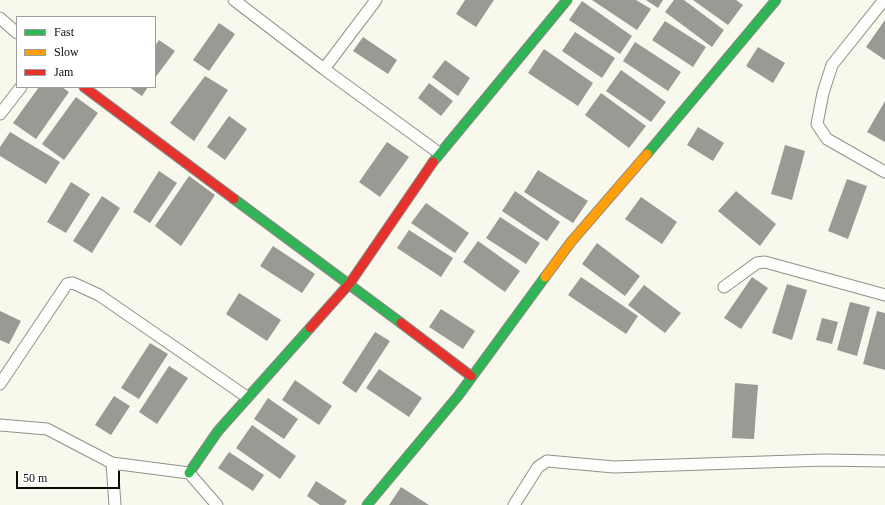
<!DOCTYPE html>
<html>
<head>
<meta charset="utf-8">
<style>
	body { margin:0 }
	#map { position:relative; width:885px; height:505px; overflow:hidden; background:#f8f8ed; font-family:"Times New Roman",serif }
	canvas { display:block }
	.legend { position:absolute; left:16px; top:16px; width:140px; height:72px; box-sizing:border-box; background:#fff; border:1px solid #9d9d9d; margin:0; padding:5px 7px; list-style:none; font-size:12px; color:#0a0a0a }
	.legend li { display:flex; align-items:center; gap:8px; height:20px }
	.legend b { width:20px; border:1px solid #9d9d9d }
	.scale { position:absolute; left:16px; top:471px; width:104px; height:18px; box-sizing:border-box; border:2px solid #0a0a0a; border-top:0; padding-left:5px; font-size:12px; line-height:14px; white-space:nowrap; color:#0a0a0a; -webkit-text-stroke:3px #fff; paint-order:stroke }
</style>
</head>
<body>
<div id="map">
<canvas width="885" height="505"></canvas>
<ul class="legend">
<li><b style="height:5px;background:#30b455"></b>Fast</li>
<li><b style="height:5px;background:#ff9f0a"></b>Slow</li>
<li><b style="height:5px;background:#e5322d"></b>Jam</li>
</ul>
<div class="scale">50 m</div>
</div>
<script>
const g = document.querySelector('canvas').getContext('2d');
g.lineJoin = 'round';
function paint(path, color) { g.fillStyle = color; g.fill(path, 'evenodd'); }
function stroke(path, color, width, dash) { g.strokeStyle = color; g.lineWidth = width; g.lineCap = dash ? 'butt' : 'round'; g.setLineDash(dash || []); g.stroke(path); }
const building = new Path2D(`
	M465 0H494L476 27 456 14Z
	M592 0H636L651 9 637 30Z
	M646 0H663L658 8Z
	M674 0H684L724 30 712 47 665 12Z
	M693 0H736L743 5 728 25Z
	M582 1 632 36 620 54 569 20Z
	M885 20V60L866 47Z
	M665 21 706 47 693 67 652 40Z
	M219 23 235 34 209 71 193 60Z
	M575 32 615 58 602 78 562 51Z
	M363 37 397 60 388 74 353 51Z
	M159 40 175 51 155 78V46Z
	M635 42 681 72 668 91 623 61Z
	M758 47 785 63 773 83 746 66Z
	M544 49 593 83 578 106 528 73Z
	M445 60 470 78 458 96 432 77Z
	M621 70 666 102 651 122 606 91Z
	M205 76 228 90 194 141 170 123Z
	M429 83 453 101 441 116 418 98Z
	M39 87H62L69 92 36 139 13 123Z
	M129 87H148L142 96Z
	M601 93 646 126 629 148 585 115Z
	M76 97 98 113 64 160 42 144Z
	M885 101V142L867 132Z
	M229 116 247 129 225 160 207 147Z
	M698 127 724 143 713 161 687 145Z
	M10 132 60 162 46 184 0 156V147Z
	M387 142 409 157 380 197 359 182Z
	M785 145 805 151 792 200 771 194Z
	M538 170 588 201 573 223 524 192Z
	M159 171 177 183 150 223 133 212Z
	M189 176 215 195 181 246 155 226Z
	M847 179 867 186 848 239 828 231Z
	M71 182 90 194 66 233 47 222Z
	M515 191 560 222 547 241 502 211Z
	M736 191 776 224 760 246 718 211Z
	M102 196 120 208 92 253 73 241Z
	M641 197 677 222 662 244 625 219Z
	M426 203 469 233 455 253 411 223Z
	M500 217 540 243 526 264 486 238Z
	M409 230 453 258 441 277 397 248Z
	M478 241 520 271 505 292 463 262Z
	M597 243 640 276 625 296 582 264Z
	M273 246 315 274 302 293 260 266Z
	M581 277 638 316 626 334 568 295Z
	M752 277 768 288 741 329 724 318Z
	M787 284 807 290 792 340 772 333Z
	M644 285 681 313 665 333 628 305Z
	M239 293 281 320 267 341 226 314Z
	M850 302 870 307 857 356 837 350Z
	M441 309 475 331 463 349 429 327Z
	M0 311 21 321 9 344 0 340Z
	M877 311 885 313V370L863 364Z
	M822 318 838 322 832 344 816 340Z
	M375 332 390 341 356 393 342 383Z
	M150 343 168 354 139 399 121 388Z
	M169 366 188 378 157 424 139 412Z
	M379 369 422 398 409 417 366 388Z
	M295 380 332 406 319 425 282 400Z
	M735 383 758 385 754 439 732 438Z
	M114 396 130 406 111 435 95 425Z
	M268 398 298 419 284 439 254 419Z
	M252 425 296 456 280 479 236 448Z
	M229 452 264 475 253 491 218 468Z
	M316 481 347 501 344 505H320L307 496Z
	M401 487 429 505H389Z`);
const street = new Path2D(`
	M234 0 324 69 376 0
	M884 0 832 65 823 93 817 124 827 139 885 172
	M0 18 17 33
	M324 69 439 153
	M0 114 21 87
	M724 287 757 263 765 262 885 295
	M0 384 67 284 73 283 99 295 247 397
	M0 425 47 429 112 463 189 473 217 505
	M112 463 115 505
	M514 505 538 467 547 461 614 467 824 460 885 461`);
const fast = new Path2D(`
	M647 154 776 0
	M433 162 567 0
	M234 199 401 323
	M189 473 218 431 310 328
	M367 505 458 396 545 277`);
const slow = new Path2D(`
	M545 277 571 242 647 154`);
const jam = new Path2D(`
	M84 87 234 199
	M401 323 471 376
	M310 328 350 283 433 162`);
paint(building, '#9a9993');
stroke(street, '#91918c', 13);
stroke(fast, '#888883', 11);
stroke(slow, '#888883', 11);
stroke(jam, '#888883', 11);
stroke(street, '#fefefc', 11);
stroke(fast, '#30b455', 9);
stroke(slow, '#ff9f0a', 9);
stroke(jam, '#e5322d', 9);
</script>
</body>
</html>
